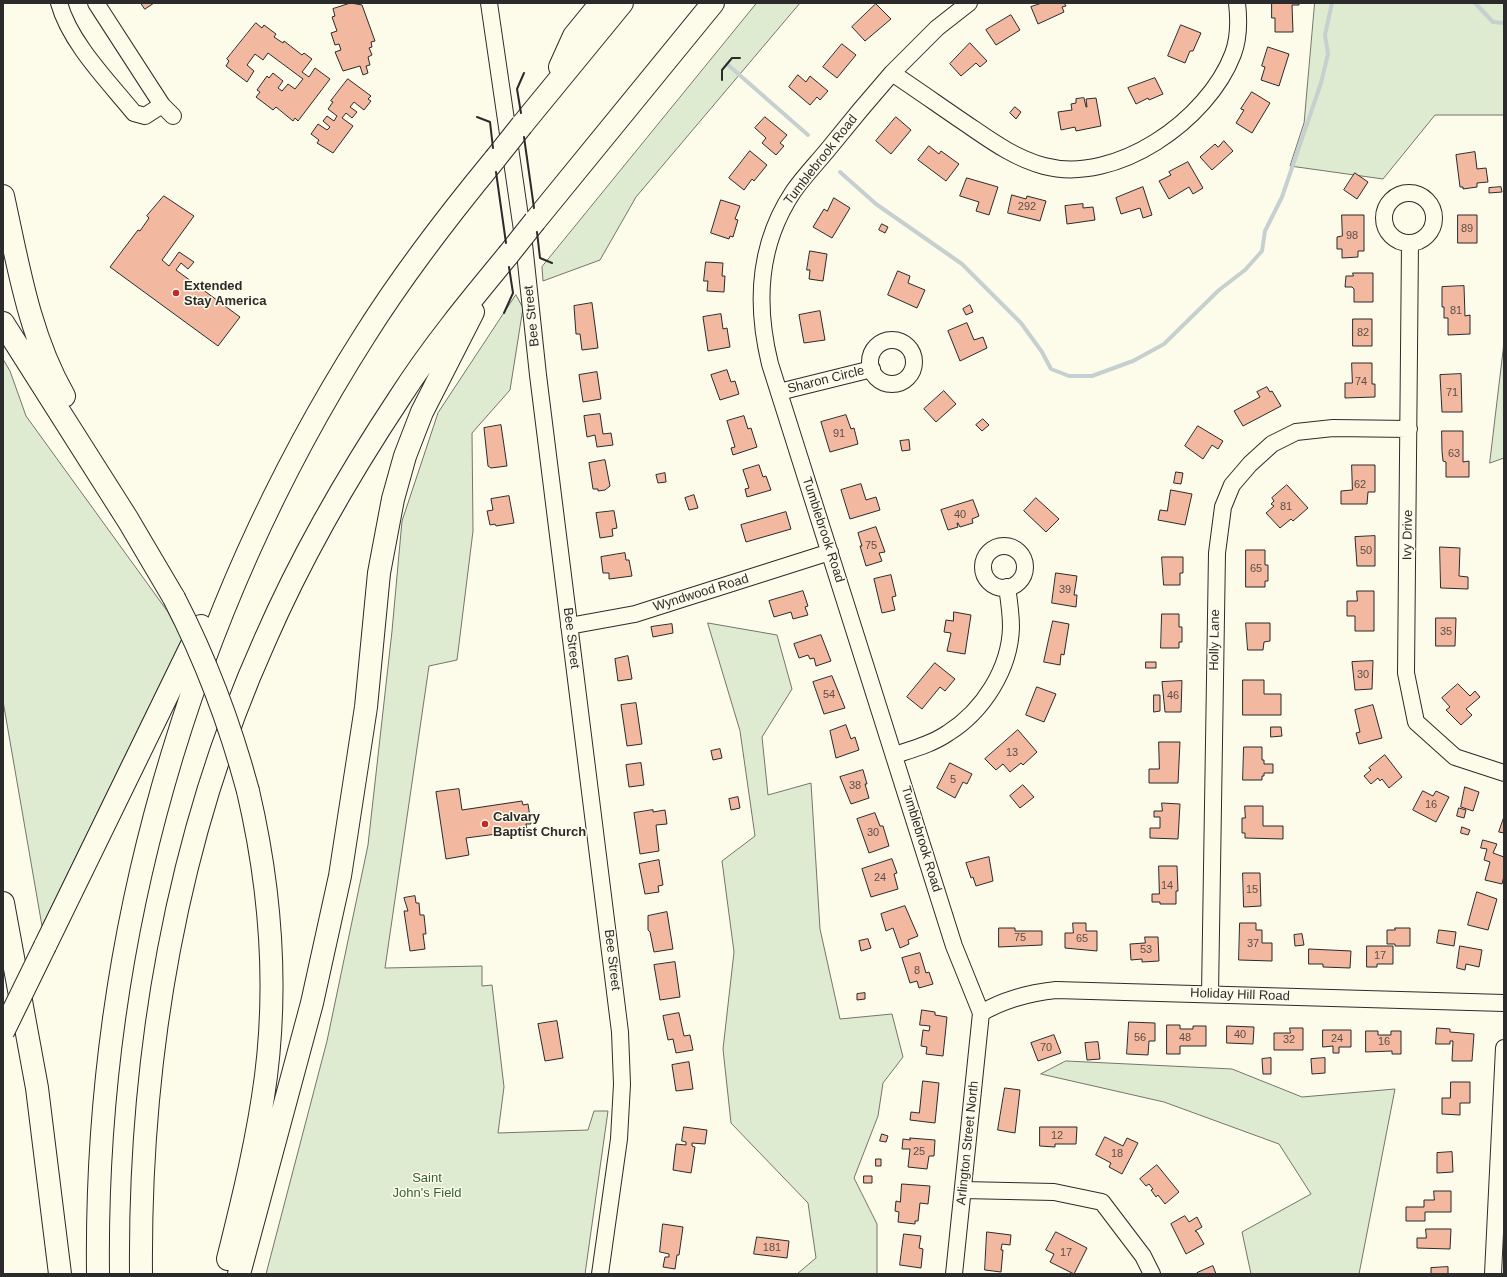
<!DOCTYPE html>
<html>
<head>
<meta charset="utf-8">
<style>
	body { margin:0 }
	#map { position:relative; width:1507px; height:1277px; overflow:hidden; background:#fdfbea; font-family:Arial,sans-serif }
	canvas { display:block }
	.frame { position:absolute; inset:0; border:4px solid #2b2b2b; pointer-events:none }
</style>
</head>
<body>
<div id="map">
<canvas width="1507" height="1277"></canvas>
<div class="frame"></div>
</div>
<script>
const g = document.querySelector('canvas').getContext('2d');
g.lineJoin = 'round';
function paint(path, color) { g.fillStyle = color; g.fill(path, 'evenodd'); }
function stroke(path, color, width, dash) { g.strokeStyle = color; g.lineWidth = width; g.lineCap = dash ? 'butt' : 'round'; g.setLineDash(dash || []); g.stroke(path); }
function write(font, color, halo, rows, align = 'center') {
  g.font = font + ' Arial,sans-serif'; g.lineWidth = 3; g.setLineDash([]); g.textBaseline = 'middle'; g.strokeStyle = halo; g.fillStyle = color; for (const [text, x, y, turn = 0] of rows) {
    g.save(); g.translate(x, y); g.rotate((+turn || 0) * Math.PI / 180); g.textAlign = isNaN(turn) ? turn : align; if (halo) g.strokeText(text, 0, 0); g.fillText(text, 0, 0); g.restore();
  }
}
const green = new Path2D(`
	M757 3H800L636 197 600 260 543 281 542 267Z
	M1315 3H1504V115H1435L1383 179 1290 166 1304 123Z
	M516 295 523 308 510 390 472 433 473 531 457 660 429 666 385 968 482 966V986L492 985 504 1087 498 1133 588 1130 594 1111H608L585 1274H266L327 1041 368 845 392 631 402 521 438 413Z
	M1504 343V458L1490 463Z
	M3 359 10 371 26 416 168 612 182 639 42 926 3 701Z
	M708 623 777 635 792 689 762 737 768 795 811 783 820 929 840 1019 892 1014 903 1057 883 1083 878 1116 854 1178 877 1224V1274H797L816 1258 808 1203 731 1123 723 1049 734 952 722 861 755 836 740 731Z
	M1066 1061 1232 1069 1302 1097 1395 1089 1359 1274H1251L1242 1232 1311 1194 1279 1144 1164 1102 1041 1074Z`);
const stream = new Path2D(`
	M1475 3 1493 22 1504 23
	M727 64 808 135
	M840 172 876 204 962 264 1021 323 1042 352 1051 369 1069 376H1092L1133 361 1164 344 1219 290 1245 270 1262 251 1265 231 1282 197 1321 83 1328 54 1325 35 1332 3`);
const building = new Path2D(`
	M141 3H154L145 9Z
	M351 3 362 5 375 41 371 42 372 47 369 48 372 55 368 57 370 65 366 66 368 73 363 75 360 66 343 71 335 52 341 50 339 44 335 45 331 33 337 31 332 17 335 16 333 9Z
	M1042 3H1064L1066 6 1062 7 1064 12 1038 24 1031 7Z
	M1272 3H1299V5H1292L1293 32H1275V18H1272Z
	M876 4 891 19 865 41 852 27Z
	M1011 15 1020 30 996 45 986 30Z
	M256 23 262 28 264 25 276 34 274 37 283 43 284 41 302 55 304 53 312 59 302 72 309 77 315 68 330 79 298 121 295 118 293 121 276 107 273 110 256 97 260 92 257 90 267 76 269 78 273 73 283 81 278 88 282 91 288 84 295 89 303 79 268 53 263 60 255 54 247 65 254 71 247 82 226 66 229 61 227 59Z
	M1181 25 1201 33 1193 51H1190L1185 63 1168 56Z
	M970 43 987 61 980 67 976 63 961 76 950 64Z
	M842 44 856 55 837 78 823 67Z
	M1268 47 1289 54 1279 86 1261 80 1265 67 1262 66Z
	M798 75 806 82 810 76 828 91 820 100 817 97 810 105 789 87Z
	M1155 78 1163 94 1149 100 1148 98 1136 104 1128 88Z
	M348 79 371 96 368 99 371 101 364 110 354 102 350 107 357 112 352 118 346 113 342 118 353 126 333 153 317 143 319 140 311 134 318 124 327 130 330 127 323 121 327 116 334 121 337 116 328 109 333 102 331 101Z
	M1252 92 1270 103 1252 133 1236 123 1244 110 1241 109Z
	M1084 98 1086 107H1087L1086 99 1096 98 1101 126 1076 131 1075 127 1061 130 1058 112 1072 110 1071 104 1076 103V99Z
	M1015 107 1021 112 1016 119 1010 113Z
	M765 117 787 135 780 143 784 146 776 155 762 143 766 138 755 128Z
	M896 117 911 130 891 154 876 141Z
	M1224 141 1233 151 1212 170 1200 157 1215 144 1218 147Z
	M929 146 939 154 941 151 959 164 946 181 918 160Z
	M750 151 767 165 754 181 752 179 744 190 729 178Z
	M1475 152 1477 169 1486 168 1488 182 1477 183V187L1463 189V187H1460L1456 155Z
	M1188 162 1203 188 1193 194 1189 187 1169 199 1159 181 1171 175 1169 172Z
	M1355 173 1368 182 1357 199 1344 190Z
	M967 178 998 187 989 215 976 211 979 202 960 196Z
	M1143 187 1152 215 1143 218 1140 208 1121 214 1116 198Z
	M1501 187 1502 192 1489 193V188Z
	M1012 195 1026 199 1027 196 1046 201 1040 221 1008 213Z
	M164 196 194 216 162 260 169 266 179 252 194 262 188 269 181 263 176 270 240 317 218 346 110 267 138 230 140 231 149 218 147 216Z
	M834 198 850 208 832 238 813 227 824 209 827 211Z
	M721 200 740 206 735 219 738 220 733 237 730 236 729 239 711 233Z
	M1083 204V208L1093 207 1095 220 1067 224 1065 206Z
	M1342 215H1364V251H1358V257L1342 258V249H1337V237L1342 236Z
	M1458 215H1477V243H1458Z
	M882 224 888 227 885 233 879 230Z
	M810 251 827 254 823 281 809 279 810 270H807Z
	M706 262 723 263 722 276H725L724 292 707 291 708 281H704Z
	M898 271 910 276 908 283 925 290 917 308 888 295Z
	M1353 273H1373V302H1354V289L1352 287H1345L1346 276H1353Z
	M1464 286 1465 316 1470 315V334L1448 335V318H1444V307H1442V287Z
	M592 303 598 348 582 350 580 334H576L574 306Z
	M970 305 973 312 966 315 963 309Z
	M820 311 825 340 804 343 799 315Z
	M721 314 723 329 727 328 730 347 708 351 703 317Z
	M1353 319H1372V346H1353Z
	M967 323 974 340 983 337 987 348 960 361 948 331Z
	M1352 363H1372V384H1375V397L1345 398V383H1352Z
	M727 370 731 382 735 381 739 394 720 400 711 375Z
	M597 372 601 399 583 402 579 375Z
	M1461 374 1462 412H1442L1440 375Z
	M1267 387 1270 392 1272 391 1281 406 1243 426 1234 411 1260 397 1257 392Z
	M944 391 956 404 936 422 924 409Z
	M600 414 603 434 611 433 613 445 597 447 595 435 587 437 584 416Z
	M846 415 851 429 854 428 858 444 830 452 821 422Z
	M744 416 748 429 751 428 757 447 733 455 731 448 735 447 727 421Z
	M983 419 989 425 982 431 976 425Z
	M501 425 507 466 491 468 488 466 484 428Z
	M1198 426 1223 441 1218 449 1212 445 1203 459 1185 446Z
	M1442 431H1463V462L1469 461V477H1446V462L1443 461 1442 451Z
	M909 440 910 450 902 451 900 441Z
	M605 460 610 486 605 490 598 491V489H593L589 463Z
	M759 465 763 477 766 476 771 490 747 497 745 489 749 488 743 470Z
	M1352 465H1375V492H1368L1367 504H1341V491L1352 490Z
	M1176 472 1183 473 1181 484 1174 483Z
	M665 473 666 482 658 483 656 475Z
	M861 484 866 500 876 497 880 510 850 519 841 490Z
	M1287 485 1308 508 1293 521 1291 519 1280 528 1266 513 1274 506 1271 504 1274 501 1272 498Z
	M1171 490 1192 494 1185 525 1158 520 1160 510 1167 511Z
	M694 495 698 508 689 510 685 498Z
	M509 496 514 523 496 526 495 524 490 525 487 511 493 510 491 499Z
	M1036 498 1059 519 1046 532 1024 511Z
	M973 500 979 516 972 519 973 523 960 527 958 523H957L958 527 948 530 941 510Z
	M614 511 617 528 612 529 613 536 600 538 596 513Z
	M786 512 791 529 746 542 741 525Z
	M876 527 885 552 879 553 882 561 866 566 860 546H862L858 533Z
	M1375 536V566H1357L1355 537Z
	M1440 547 1460 548 1459 576 1468 577V589L1441 588Z
	M1246 550H1265V565H1268V581H1265V587H1246Z
	M625 553 626 560H629L632 576 609 579V573H603L601 557Z
	M1162 557H1183V573H1180V585H1164Z
	M1056 573 1077 576 1074 595H1077L1076 607 1052 603Z
	M891 575 896 596 892 597 895 610 882 613 874 579Z
	M803 591 808 606 805 607 808 615 793 619 791 612 774 617 769 601Z
	M1357 591H1374V631H1355V616H1347V601H1357Z
	M954 612 971 615 965 654 947 651 951 633 944 632 946 620 953 621Z
	M1162 614H1179V627H1182V642H1179V648H1161Z
	M1436 618H1456L1455 646H1436Z
	M1053 621 1069 624 1064 655 1061 654 1060 665 1044 662Z
	M1246 623H1270V641L1264 642 1263 650H1248Z
	M672 624 673 633 653 637 651 627Z
	M821 635 831 661 816 666 814 658 810 659 808 655 799 658 794 644Z
	M628 656 632 679 618 681 615 659Z
	M1373 661 1372 689 1355 690 1352 662Z
	M1146 662H1156V668H1146Z
	M935 663 955 679 945 691 940 687 922 709 907 697Z
	M832 676 845 708 824 714 813 682Z
	M1243 680H1264V694H1281V715H1243Z
	M1182 681 1181 712H1165L1162 682Z
	M1458 684 1470 696 1475 691 1480 697 1466 709 1472 715 1461 725 1446 710 1450 707 1442 698Z
	M1037 687 1056 694 1044 722 1026 715Z
	M1154 695H1160V711L1154 712Z
	M636 703 642 744 627 746 621 705Z
	M1373 705 1382 738 1359 744 1356 733 1360 732 1355 710Z
	M846 725 851 739 855 737 859 750 836 758 830 731Z
	M1271 727H1281L1282 736 1271 737Z
	M1018 730 1037 752 1023 765 1021 763 1010 772 1003 764 996 770 985 759Z
	M1159 742H1180L1178 783H1149V769H1159Z
	M1244 747H1262V760H1264V764H1273V773H1264V776H1262V780H1243Z
	M720 749 722 758 713 760 711 751Z
	M1385 755 1402 777 1389 788 1382 779 1380 781 1378 778 1371 784 1364 776 1371 770 1369 768Z
	M641 763 644 785 629 787 626 765Z
	M950 763 972 774 967 784 963 782 955 798 937 788Z
	M863 770 867 784H865L869 798 851 804 840 777Z
	M1023 785 1034 797 1020 808 1010 796Z
	M1465 787 1479 792 1473 811 1461 807Z
	M459 789 462 810 522 801 523 805 528 804 531 824H526L527 830 466 838 469 855 446 859 436 792Z
	M1423 791 1433 796 1436 791 1449 797 1436 822 1413 810Z
	M738 797 740 808 731 810 729 799Z
	M1162 803 1180 804 1178 839 1150 838V828H1160V817H1154V811H1162Z
	M1245 806H1263V826H1283V839L1245 838V833H1242V818H1245Z
	M1459 808 1466 810 1464 818 1457 816Z
	M653 810V812L665 810 667 824 656 825 659 851 640 854 634 813Z
	M875 813 880 826H883L889 846 869 853 857 819Z
	M1504 817V833L1499 832Z
	M1462 827 1470 830 1468 835 1461 833Z
	M1483 840 1497 844 1493 853 1504 857V876L1502 884 1485 880 1490 862 1484 860 1487 849 1481 848Z
	M989 857 993 881 976 886 973 877 971 878 966 863Z
	M892 859 897 873 894 874 898 889 871 897 862 869Z
	M659 860 663 885 658 886 659 892 645 894 639 864Z
	M1159 866H1177L1178 891H1176V904H1160V902H1152V894H1159Z
	M1243 873H1260L1261 906 1244 907Z
	M1477 892 1497 899 1488 930 1468 925Z
	M415 896 416 903H419L420 915H424L426 934H423L425 949 410 951 404 911H408L404 898Z
	M905 906 918 936 908 940 909 944 900 948 893 928 886 931 881 914Z
	M667 912 673 949 654 952 650 932 648 930V916Z
	M1073 923H1086V931H1097V951L1065 948V933H1073Z
	M1240 923H1256V930H1262V943H1272V961L1239 960Z
	M999 928H1015V931H1042V945L999 947Z
	M1395 928H1410V946H1395V944H1387V930H1395Z
	M1439 930 1456 932 1454 946 1437 943Z
	M1302 934 1304 945 1295 946 1294 935Z
	M1145 937H1158L1159 961 1142 962V959L1131 960 1130 944 1145 943Z
	M868 939 871 948 861 951 859 941Z
	M1367 946H1393V964H1377V967H1367Z
	M1460 946 1482 950 1479 967 1466 964 1465 970 1457 968Z
	M1309 949 1351 951 1350 968 1323 967V964H1309Z
	M920 953 926 973 929 972 933 984 919 988 917 981 910 983 902 958Z
	M675 962 680 997 660 1000 654 965Z
	M865 993V999L857 1000V994Z
	M922 1010 935 1012V1015L947 1017 943 1056 926 1054 927 1047 921 1046 923 1030 929 1031 930 1026 920 1025Z
	M679 1013 684 1036 690 1035 693 1050 676 1053 673 1039 668 1040 663 1016Z
	M557 1021 563 1058 545 1061 538 1024Z
	M1129 1022 1155 1023V1041H1149L1148 1055 1127 1054Z
	M1167 1025H1180V1029H1193V1026H1206V1046H1180V1054H1167Z
	M1227 1026 1254 1027 1253 1044 1227 1043Z
	M1290 1028H1303V1050H1274V1033H1290Z
	M1437 1028 1450 1029V1032L1474 1034 1472 1061H1452L1453 1041H1450V1044H1436Z
	M1323 1030H1351V1047H1339V1053H1333V1046L1323 1047Z
	M1366 1031H1378V1035H1391V1031H1401V1054H1392V1051L1366 1052Z
	M1054 1035 1061 1053 1038 1061 1031 1043Z
	M1098 1042 1100 1059 1087 1060 1085 1043Z
	M1271 1058V1074H1263L1262 1059Z
	M1325 1058V1073L1312 1074 1311 1059Z
	M689 1062 693 1089 676 1091 672 1065Z
	M923 1081 939 1083 935 1123 910 1120 911 1112 919 1113Z
	M1451 1082H1470V1103H1460V1115L1442 1114V1098H1450Z
	M1005 1088 1020 1090 1015 1133 998 1130Z
	M684 1127 707 1130 705 1144 692 1143V1146L695 1147 691 1173 673 1170 676 1144 686 1145V1142L682 1141Z
	M1040 1127H1077L1076 1144H1055V1147L1040 1146Z
	M882 1134 888 1136 886 1142 880 1141Z
	M1105 1137 1123 1146 1127 1138 1138 1143 1122 1174 1109 1167 1111 1163 1096 1155Z
	M910 1138 935 1140 934 1156H929L927 1169 908 1167 910 1149H902L903 1139 910 1140Z
	M1452 1152 1453 1172 1437 1173V1153Z
	M876 1159H881V1166H876Z
	M1157 1165 1179 1192 1165 1204 1158 1195 1156 1197 1151 1190 1153 1189 1149 1184 1146 1186 1140 1179Z
	M864 1176H872V1183H864Z
	M902 1184 930 1186 928 1204 920 1203 918 1221H915V1224L898 1222 899 1212 895 1211 896 1201 900 1202Z
	M1434 1191H1451V1212H1425V1221H1406V1207H1424V1200H1434Z
	M1185 1216 1189 1222 1197 1217 1202 1227 1195 1231 1197 1232 1204 1244 1186 1254 1171 1224Z
	M663 1224 683 1227 679 1255H677L675 1269 663 1267 665 1257H669V1254L660 1252Z
	M1426 1229H1451L1450 1249 1417 1248V1238H1426Z
	M987 1232 1011 1235 1010 1245 1002 1244 1001 1250H1003L1001 1272 985 1270Z
	M1056 1232 1087 1248 1074 1274 1050 1262 1054 1254 1046 1250Z
	M904 1234 921 1236 919 1248 923 1249 921 1268 900 1265Z
	M757 1237 789 1241 787 1258 754 1254Z
	M1213 1266 1216 1274H1197V1273Z
	M1448 1267V1274H1431V1268Z`);
const minor = new Path2D(`
	M59 3C70 43 108 81 134 113L145 116 162 105
	M96 3 162 105 173 116
	M489 3 524 244 538 375 620 1032 622 1084 619 1139 600 1274
	M969 3 937 28 892 73C916 89 940 106 965 123 990 140 1014 158 1044 166 1116 185 1208 120 1233 54 1239 38 1239 20 1237 3
	M892 73C871 97 850 122 830 147 818 162 804 176 793 192 758 245 755 303 770 364L954 946 981 1013 954 1274
	M1384 218a25 25 0 1 1 50 0a25 25 0 1 1-50 0Z
	M1410 243 1406 673 1416 722 1455 757 1504 773
	M870 362a22 22 0 1 1 44 0a22 22 0 1 1-44 0Z
	M779 392 872 369
	M983 567a21 21 0 1 1 42 0a21 21 0 1 1-42 0Z
	M569 626 635 614 830 552
	M895 755C913 749 932 744 948 733 983 711 1010 669 1011 627 1011 614 1009 600 1007 587
	M1210 994 1217 553 1223 507 1232 485 1250 464 1272 444 1296 432 1333 428 1409 429
	M981 1013C1005 999 1028 993 1056 990L1504 1003
	M963 1190 1054 1192 1102 1202 1143 1256 1152 1274
	M1493 1274 1504 1048`);
const highway = new Path2D(`
	M560 67 574 36 601 3
	M522 125 622 3
	M3 196C18 264 29 335 64 396
	M535 221 713 3
	M3 323 128 520 174 598
	M3 903 37 1088 60 1274
	M45 946 201 626
	M228 1259C243 1199 258 1138 266 1076 278 980 270 885 248 791
	M98 1274C94 943 187 615 365 335 404 273 448 216 495 159
	M141 1274C139 1058 176 838 265 640 302 555 349 474 400 397 432 347 470 301 508 255
	M239 1274 312 1003 340 876 366 707 379 573 393 499 405 456 422 412 473 312`);
const highwayBridge = new Path2D(`
	M495 159 522 125
	M508 255 535 221
	M174 598C206 660 230 724 248 791
	M3 1032 45 946`);
const wall = new Path2D(`
	M722 80V70L732 58H740
	M521 113 517 89 524 73
	M477 117 490 122 493 148
	M524 137 534 208
	M496 172 506 243
	M537 232 540 258 552 263
	M504 313 513 293 509 267`);
const markers = [
	[176,293,4,"#c62828"],
	[485,824,4,"#c62828"]
];
const numberNames = [
	["292",1027,207],
	["89",1467,229],
	["98",1352,236],
	["81",1456,311],
	["82",1363,333],
	["74",1361,382],
	["71",1452,393],
	["91",839,434],
	["63",1454,454],
	["62",1360,485],
	["81",1286,507],
	["40",960,515],
	["75",871,546],
	["50",1366,551],
	["65",1256,569],
	["39",1065,590],
	["35",1446,632],
	["30",1363,675],
	["54",829,695],
	["46",1173,696],
	["13",1012,753],
	["5",953,780],
	["38",855,786],
	["16",1431,805],
	["30",873,833],
	["24",880,878],
	["14",1167,886],
	["15",1252,890],
	["75",1020,938],
	["65",1082,939],
	["37",1253,944],
	["53",1146,950],
	["17",1380,956],
	["8",917,971],
	["40",1240,1035],
	["56",1140,1038],
	["48",1185,1038],
	["24",1337,1039],
	["32",1289,1040],
	["16",1384,1042],
	["70",1046,1048],
	["12",1057,1136],
	["25",919,1152],
	["18",1117,1154],
	["181",772,1248],
	["17",1066,1253]
];
const streetNames = [
	["Tumblebrook Road",821,160,-52],
	["Bee Street",532,316,-96],
	["Sharon Circle",826,380,-14],
	["Tumblebrook Road",823,530,72],
	["Ivy Drive",1408,535,-89],
	["Wyndwood Road",701,593,-17],
	["Bee Street",571,638,83],
	["Holly Lane",1215,640,-89],
	["Tumblebrook Road",921,839,73],
	["Bee Street",612,960,83],
	["Holiday Hill Road",1240,995,2],
	["Arlington Street North",968,1143,-84]
];
const poiNames = [
	["Extended",184,286],
	["Stay America",184,301],
	["Calvary",493,817],
	["Baptist Church",493,832]
];
const parkNames = [
	["Saint",427,1178],
	["John's Field",427,1193]
];
paint(green, '#deebd1');
stroke(green, '#74746e', 1);
stroke(stream, '#c7d0d0', 4);
paint(building, '#f2b8a0');
stroke(building, '#2b2b2b', 1);
stroke(minor, '#2b2b2b', 18);
stroke(highway, '#2b2b2b', 24);
stroke(minor, '#fdfbea', 16);
stroke(highway, '#fdfbea', 22);
stroke(highwayBridge, '#2b2b2b', 24, []);
stroke(highwayBridge, '#fdfbea', 22);
stroke(wall, '#2b2b2b', 2);
for (const [x, y, r, color] of markers) { const dot = new Path2D(); dot.arc(x, y, r, 0, 2 * Math.PI); g.fillStyle = color; g.fill(dot); stroke(dot, '#fdfbea', 1.5); }
write('11px', '#5d4e48', null, numberNames);
write('13px', '#2b2b2b', '#fdfbea', streetNames);
write('bold 13px', '#2b2b2b', '#fdfbea', poiNames, 'left');
write('13px', '#34623c', '#fdfbea', parkNames);
</script>
</body>
</html>
